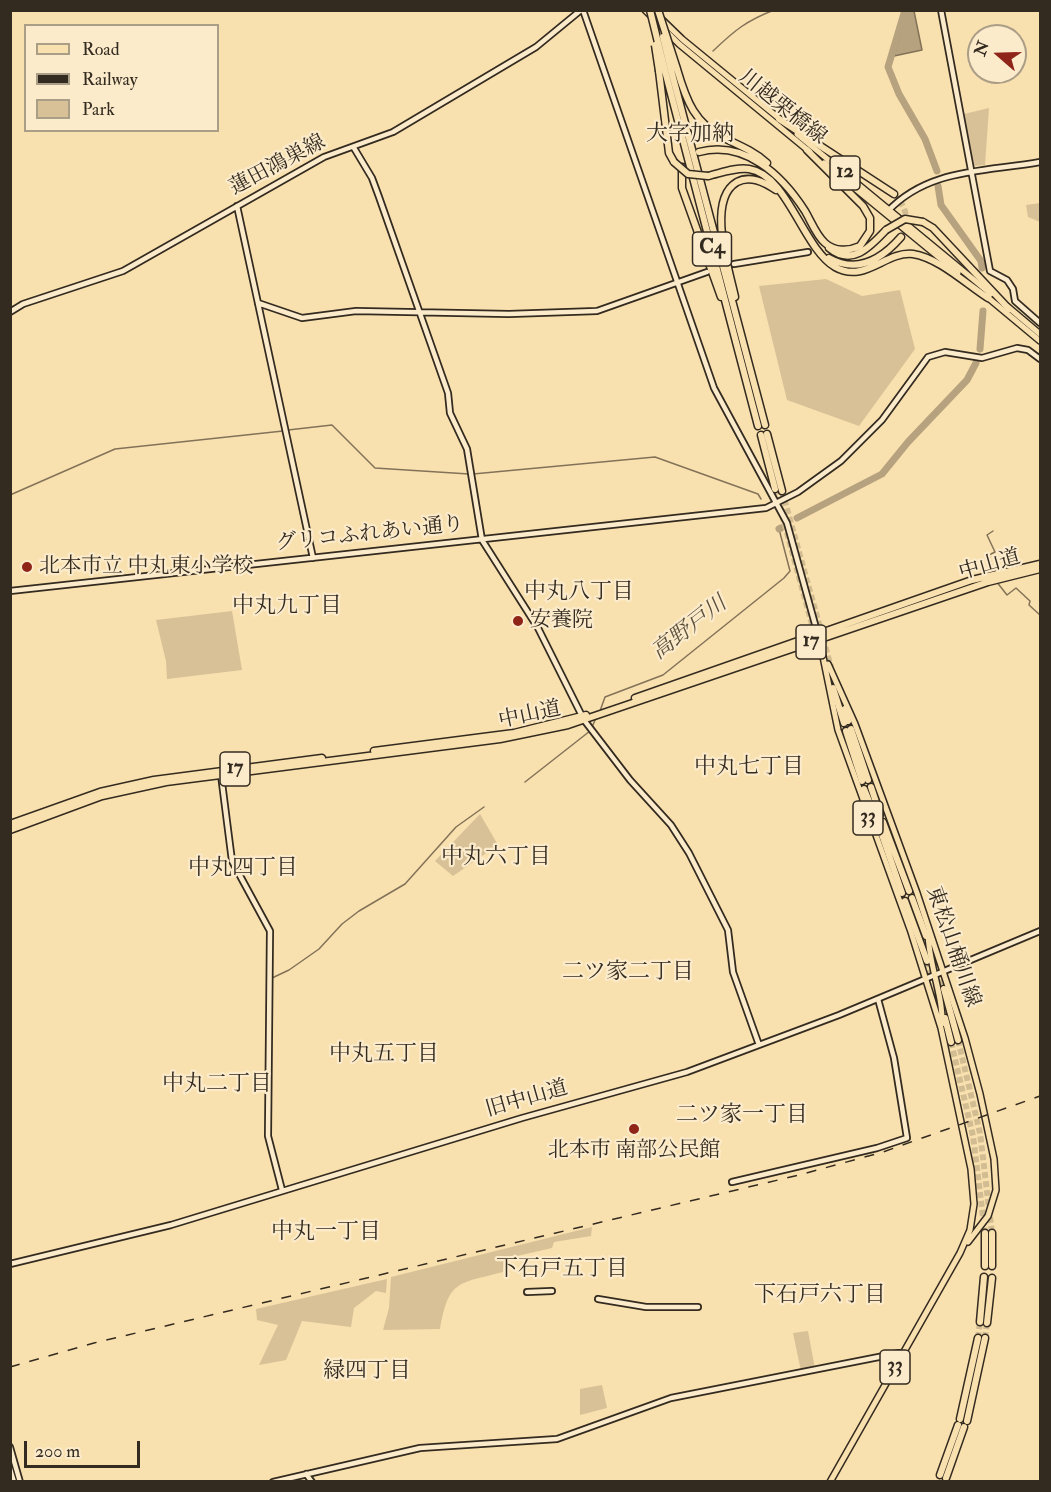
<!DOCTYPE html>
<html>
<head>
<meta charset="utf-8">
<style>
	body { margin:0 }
	#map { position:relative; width:1051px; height:1492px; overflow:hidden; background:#f9e0af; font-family:"IM FELL Double Pica",serif }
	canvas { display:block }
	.frame { position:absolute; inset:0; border:12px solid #342b20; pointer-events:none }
	.legend { position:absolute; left:24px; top:24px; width:195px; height:108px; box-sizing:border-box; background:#fbebcb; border:2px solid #ab9e87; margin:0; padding:8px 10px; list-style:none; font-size:18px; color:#342b20 }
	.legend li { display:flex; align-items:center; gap:12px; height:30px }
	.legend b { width:30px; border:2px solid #ab9e87 }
	.north { position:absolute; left:967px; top:24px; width:60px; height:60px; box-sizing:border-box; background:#fbebcb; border:2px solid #ab9e87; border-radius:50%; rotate:290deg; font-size:16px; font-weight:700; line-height:24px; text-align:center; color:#342b20 }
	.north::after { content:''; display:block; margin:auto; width:21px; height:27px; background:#8f2418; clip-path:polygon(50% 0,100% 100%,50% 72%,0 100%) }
	.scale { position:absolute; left:24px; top:1441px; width:116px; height:27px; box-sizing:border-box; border:3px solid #342b20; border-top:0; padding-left:8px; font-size:18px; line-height:21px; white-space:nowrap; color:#342b20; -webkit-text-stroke:4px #fbebcb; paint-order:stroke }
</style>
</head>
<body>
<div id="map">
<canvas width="1051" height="1492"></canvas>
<div class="frame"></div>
<ul class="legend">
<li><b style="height:8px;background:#f9e0af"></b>Road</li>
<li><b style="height:8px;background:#342b20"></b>Railway</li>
<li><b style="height:16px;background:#d8c197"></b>Park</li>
</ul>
<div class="north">N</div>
<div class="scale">200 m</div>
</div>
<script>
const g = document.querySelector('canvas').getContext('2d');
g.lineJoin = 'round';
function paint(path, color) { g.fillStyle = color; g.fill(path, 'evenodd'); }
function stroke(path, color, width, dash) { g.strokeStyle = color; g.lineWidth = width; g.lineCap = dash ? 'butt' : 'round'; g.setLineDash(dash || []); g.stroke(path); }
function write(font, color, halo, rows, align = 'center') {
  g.font = font + ' "IM FELL Double Pica","Noto Serif JP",serif'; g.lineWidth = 4.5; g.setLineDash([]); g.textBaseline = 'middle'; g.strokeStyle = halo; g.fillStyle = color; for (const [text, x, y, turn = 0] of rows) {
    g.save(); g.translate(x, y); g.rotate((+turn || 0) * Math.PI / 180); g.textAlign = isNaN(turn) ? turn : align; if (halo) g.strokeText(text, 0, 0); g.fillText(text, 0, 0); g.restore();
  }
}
const green = new Path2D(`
	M989 108 985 165 974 166 964 114Z
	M1040 203V222L1028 217 1026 205Z
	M826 279 862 296 900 290 915 349 859 426 787 400 759 286Z
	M232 611 242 670 167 679 166 661 156 620Z
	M480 814 498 845 453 876 435 861Z
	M592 1227 591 1236 554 1242 552 1248 504 1259 503 1272C457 1284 449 1280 440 1329L383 1330 389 1308 391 1277Z
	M387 1279 386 1293 376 1291 354 1308 351 1327 302 1321 286 1360 259 1365 278 1325 257 1320 256 1309Z
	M808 1331 815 1369 801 1371 793 1333Z
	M602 1385 607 1408 580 1415V1389Z`);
const water = new Path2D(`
	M907 10 914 11 922 50 894 56Z`);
const stream = new Path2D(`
	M713 51C735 30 746 21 774 10
	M288 430 332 425 375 468 469 474
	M473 474 655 457 758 494 761 499
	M10 495 115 449 283 431
	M993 531 987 535 995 552 989 555 994 574
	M996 581 1007 595 1016 588 1030 601 1029 605 1040 615
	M600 711 605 697 663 675 784 578 790 571 779 529
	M592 727 596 718
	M525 782 590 731
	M272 978 289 970 319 949 342 924 359 911 405 884 456 827 484 807`);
const river = new Path2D(`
	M905 10 888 67 899 94 925 139 937 171
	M938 186 941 205 981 261 982 268
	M980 349 983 311
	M797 518 882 474 908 442 967 380 976 363
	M779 529 781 528`);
const highwayTunnel = new Path2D(`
	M894 194C907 208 910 220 901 237
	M775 489 816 639
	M782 491 831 667
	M932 954 944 989
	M927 961 933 980
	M958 1040 980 1133 992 1233
	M951 1042 973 1136 985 1233
	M978 1338 980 1322
	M985 1338 987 1323`);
const secondary = new Path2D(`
	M583 10 714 388 787 523 818 635
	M941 10 990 271 1007 280 1013 289 1015 301 1040 323
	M354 148 372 178 379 197 448 393 450 413 467 449 482 540 538 628 584 720 630 780 671 825 689 853 728 930 733 972 759 1045
	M237 206 313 558
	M887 212C928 168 985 172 1040 162
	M734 264 808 252
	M258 303 302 318 356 311 509 314 597 311 707 272
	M10 312 23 304 123 271 324 157 393 132 536 47 581 10
	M10 591 766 508 798 492 841 461 882 420 928 357 945 352 982 358 1017 348 1028 350 1040 359
	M221 775 232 861 270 931 268 1136 282 1190
	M732 1182 877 1148 907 1138 894 1058 878 999
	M10 1264 171 1225 522 1118 687 1072 839 1015 1040 931
	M527 1292 552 1291
	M598 1299 646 1307H698
	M10 1447 20 1482
	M10 1469 14 1482
	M306 1474 312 1482
	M273 1482 420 1448 557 1439 671 1398 899 1353 902 1354`);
const primary = new Path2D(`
	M645 10 679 44 810 152
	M652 10 682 39 781 120
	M797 134 991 294
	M824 163 958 273
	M986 296 1040 341
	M1008 307 1040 334
	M819 637 838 730 911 932 941 1028 971 1169 974 1204 970 1230 960 1253 830 1482
	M828 664 855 724 917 893 965 1038 980 1094 994 1159 996 1190 988 1216 968 1242
	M928 932C928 963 943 993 942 1024`);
const highway = new Path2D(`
	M677 69C686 100 695 125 726 139 741 146 755 152 767 163
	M671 70 765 425
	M659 71 669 153 674 162
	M665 71 758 426
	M779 119 894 194
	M699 152C745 140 782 175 805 211 811 221 816 235 825 243 835 252 849 251 860 246L870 231V218L863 206 807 150
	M682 167V188L721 297
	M708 176C721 173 736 167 749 169 788 175 802 247 835 267 865 284 885 251 913 254 939 258 966 284 988 298
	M923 222 933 228 1009 309
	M829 248C852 267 870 247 886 230
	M829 258C857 274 881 260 901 237
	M735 297C729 269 706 200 737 182 750 175 764 182 776 190
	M767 434 782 491
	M761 435 775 489
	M833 688 844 723
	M635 698 972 580 1040 564
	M845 709 848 721
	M851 729 868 780
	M846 731 862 781
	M374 751 514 733 586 715
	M871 787 880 814
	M864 789 875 816
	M883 822 909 891
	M878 823 902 893
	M10 824 100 792 154 780 322 758
	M10 830 102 796 166 782 500 739 568 725 988 582 1040 569
	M912 898 926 936
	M905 901 927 961
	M944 989 958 1040
	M945 1018 951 1042
	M985 1266V1233
	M992 1266V1233
	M980 1322 984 1277
	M987 1323 992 1278
	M960 1419 978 1338
	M967 1421 985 1338
	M940 1475 958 1425
	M946 1478 964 1427`);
const rail = new Path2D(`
	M10 1367 94 1343 799 1175 883 1152 1040 1096`);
const highwayBridge = new Path2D(`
	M650 10 665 71
	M658 10 677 69
	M663 37 671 70
	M655 45 659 71
	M674 162 688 174 708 176
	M886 230 905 219 923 222`);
const markers = [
	[27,567,6,"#8f2418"],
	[518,621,6,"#8f2418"],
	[634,1129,6,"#8f2418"]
];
const shields = [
	[845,173,30],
	[712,249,39],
	[811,642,30],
	[235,769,30],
	[868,818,30],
	[895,1367,30]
];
const shieldNames = [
	["12",845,173],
	["C4",712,249],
	["17",811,642],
	["17",235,769],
	["33",868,818],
	["33",895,1367]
];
const streetNames = [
	["川越栗橋線",782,108,39],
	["蓮田鴻巣線",278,166,-28],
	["グリコふれあい通り",370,535,-6],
	["中山道",990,566,-16],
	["中山道",530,716,-12],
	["東松山桶川線",952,947,71],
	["旧中山道",527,1100,-16]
];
const poiNames = [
	["北本市立 中丸東小学校",39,567],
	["安養院",530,621],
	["北本市 南部公民館",634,1151,"center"]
];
const neighbourhoodNames = [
	["大字加納",690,135],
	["中丸八丁目",579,593],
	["中丸九丁目",287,607],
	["中丸七丁目",749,768],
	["中丸六丁目",496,858],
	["中丸四丁目",243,869],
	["二ツ家二丁目",628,973],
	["中丸五丁目",384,1055],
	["中丸二丁目",217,1085],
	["二ツ家一丁目",742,1116],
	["中丸一丁目",326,1233],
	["下石戸五丁目",562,1270],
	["下石戸六丁目",820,1296],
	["緑四丁目",367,1372]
];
const waterNames = [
	["高野戸川",690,629,-38]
];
paint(green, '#d8c197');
paint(water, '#b6a27e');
stroke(water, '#827258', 1.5);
stroke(stream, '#827258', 1.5);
stroke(river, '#b6a27e', 7);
stroke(highwayTunnel, '#d2bc92', 6, [6, 3]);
stroke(secondary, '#342b20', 8);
stroke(primary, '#342b20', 8);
stroke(highway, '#342b20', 9);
stroke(secondary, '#fbebcb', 4.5);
stroke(primary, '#f9e0af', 5);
stroke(highway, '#f9e0af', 6);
stroke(rail, '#342b20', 1.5, [10, 10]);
stroke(highwayBridge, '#342b20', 9, []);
stroke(highwayBridge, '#f9e0af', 6);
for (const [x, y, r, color] of markers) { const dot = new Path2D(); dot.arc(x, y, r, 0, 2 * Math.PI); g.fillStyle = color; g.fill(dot); stroke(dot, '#fbebcb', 2); }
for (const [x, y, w] of shields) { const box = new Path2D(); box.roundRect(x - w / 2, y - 17, w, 34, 4.5); g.fillStyle = '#fbebcb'; g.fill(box); stroke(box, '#342b20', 1.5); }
write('bold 20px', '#342b20', null, shieldNames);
write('21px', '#342b20', '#fbebcb', streetNames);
write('21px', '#342b20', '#fbebcb', poiNames, 'left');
write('22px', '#342b20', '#fbebcb', neighbourhoodNames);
write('italic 22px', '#5b4f3c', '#fbebcb', waterNames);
</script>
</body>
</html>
